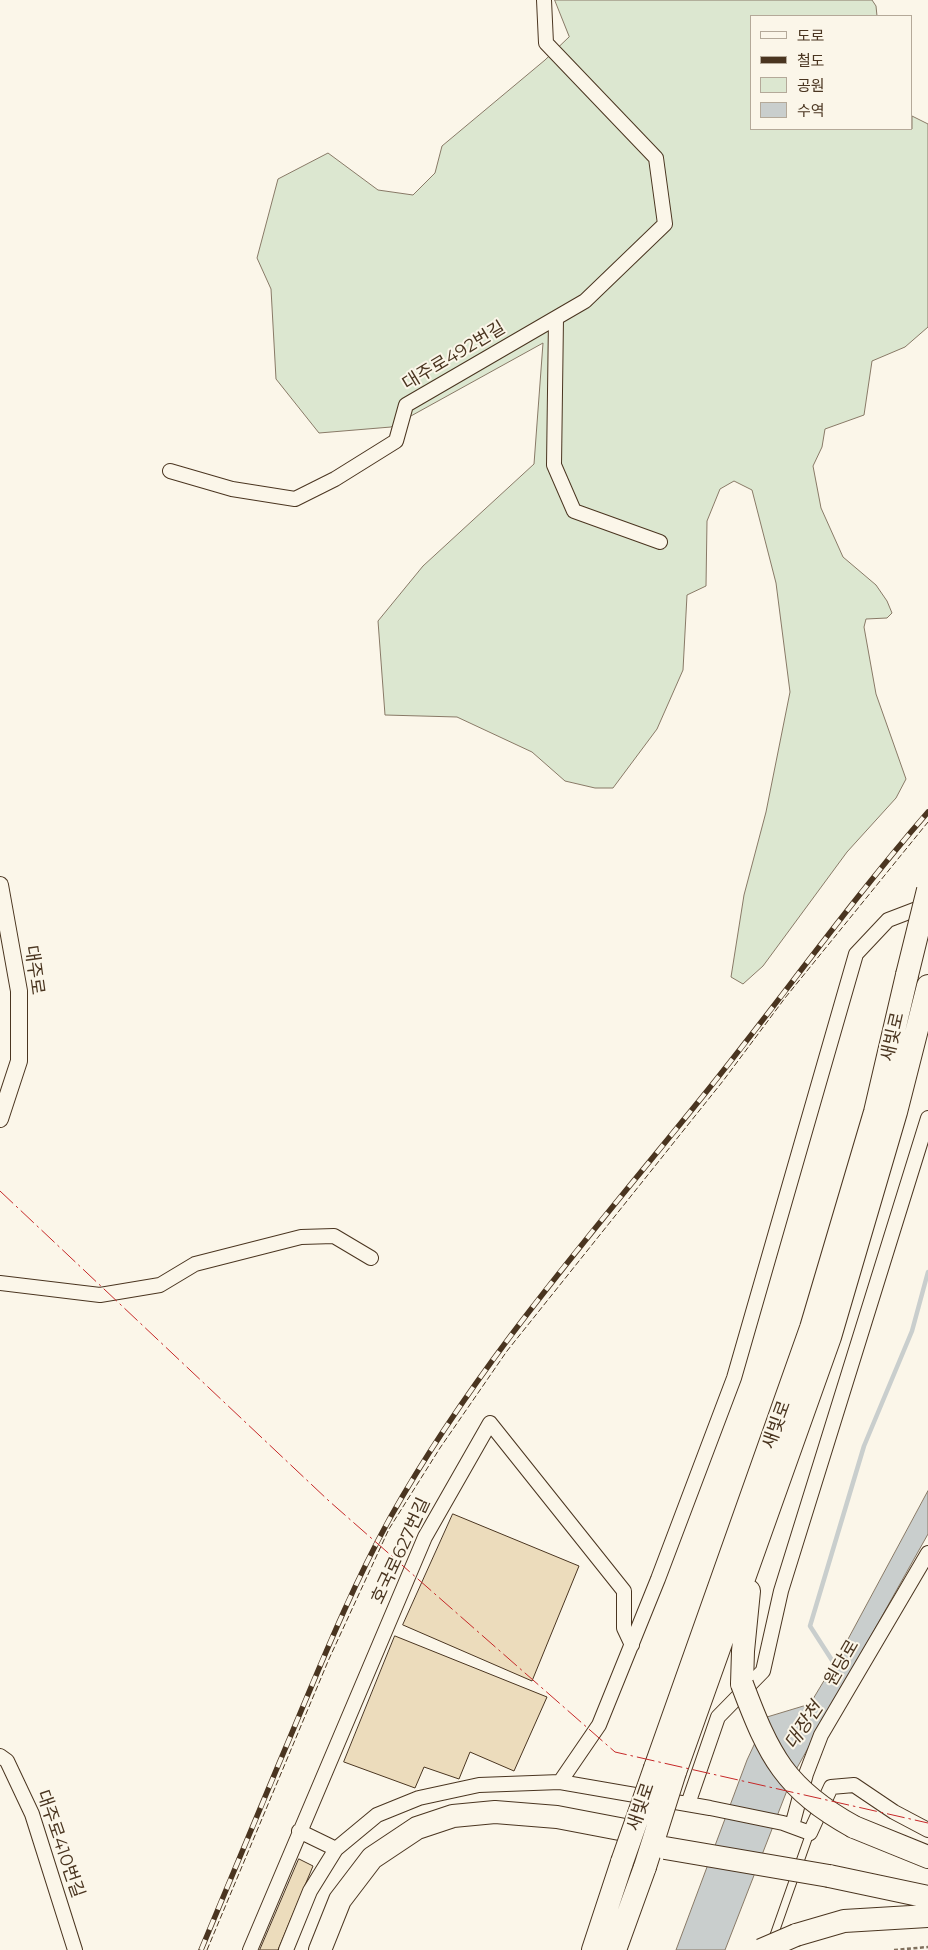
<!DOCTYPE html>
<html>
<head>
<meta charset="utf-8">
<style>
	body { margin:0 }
	#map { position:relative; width:928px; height:1950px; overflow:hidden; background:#fbf6e9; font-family:Montserrat,"Noto Sans KR",sans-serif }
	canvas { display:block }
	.legend { position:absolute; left:750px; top:15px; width:162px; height:115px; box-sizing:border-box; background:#fbf6e9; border:1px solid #b4a999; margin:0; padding:6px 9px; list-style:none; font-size:15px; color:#4a3520 }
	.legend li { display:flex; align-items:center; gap:10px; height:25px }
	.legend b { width:25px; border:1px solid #b4a999 }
</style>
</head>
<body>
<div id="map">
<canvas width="928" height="1950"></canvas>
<ul class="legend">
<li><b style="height:6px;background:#fbf6e9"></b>도로</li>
<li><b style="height:6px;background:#4a3520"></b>철도</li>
<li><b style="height:14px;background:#dce7d0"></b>공원</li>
<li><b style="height:14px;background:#c9cecd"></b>수역</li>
</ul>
</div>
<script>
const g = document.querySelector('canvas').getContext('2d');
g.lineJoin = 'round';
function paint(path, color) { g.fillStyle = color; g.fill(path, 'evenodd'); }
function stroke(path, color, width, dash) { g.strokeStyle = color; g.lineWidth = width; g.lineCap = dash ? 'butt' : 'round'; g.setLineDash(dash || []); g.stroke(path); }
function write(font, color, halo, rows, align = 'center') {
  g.font = font + ' Montserrat,"Noto Sans KR",sans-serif'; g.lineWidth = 4; g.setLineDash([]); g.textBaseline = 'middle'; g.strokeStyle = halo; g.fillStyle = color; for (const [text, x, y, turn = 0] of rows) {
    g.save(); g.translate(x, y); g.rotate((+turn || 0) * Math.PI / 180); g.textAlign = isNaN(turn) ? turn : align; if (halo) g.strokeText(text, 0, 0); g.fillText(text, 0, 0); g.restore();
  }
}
const green = new Path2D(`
	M555 0H872L876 6 877 16H752V129H912V116L928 124V327L905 347 872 361 864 415 825 429 822 447 813 466 821 508 843 557 876 585 887 601 892 613 887 618 866 619 864 627 876 694 906 779 896 798 847 852 763 966 743 984 731 977 744 895 766 812 790 692 776 583 752 490 734 481 720 489 707 521 706 586 687 595 683 670 657 729 613 788H595L565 781 532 752 457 717 385 715 378 621 423 566 534 464 543 343 391 427 319 433 276 379 271 289 257 258 278 179 328 153 378 190 413 195 435 173 442 146 545 60 569 37Z`);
const water = new Path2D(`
	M928 1491V1534L793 1775 725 1950H676L747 1760 767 1717 810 1704 840 1654Z`);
const stream = new Path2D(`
	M837 1668 810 1626 864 1446 912 1331 928 1272`);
const building = new Path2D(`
	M453 1514 579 1566 532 1681 403 1625Z
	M395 1636 547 1697 514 1771 470 1752 459 1779 424 1767 415 1788 344 1762Z
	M299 1859 313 1866 278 1950H260Z`);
const path = new Path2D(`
	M894 1950 928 1947`);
const service = new Path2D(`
	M773 1938 810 1833`);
const minor = new Path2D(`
	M556 318 554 465 574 511 660 542
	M170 471 232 489 295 499 335 479 396 441 406 405 585 301 665 224 656 158 546 43 544 0
	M0 1283 100 1295 160 1285 195 1264 301 1237 334 1236 371 1258
	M0 1756 7 1761 32 1814 75 1950
	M560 1782 599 1725 658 1579 734 1378 856 954 888 920 922 907 928 909
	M688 1804 718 1717 763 1671 781 1591 928 1118
	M792 1826 806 1774 821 1735 928 1553
	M299 1831 336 1849
	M250 1950 425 1537 490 1423 624 1591V1628L632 1645
	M286 1950 310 1891 336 1849 377 1815 419 1798 479 1785 560 1782 710 1808 783 1823 810 1833 831 1787 854 1785 894 1812 928 1830`);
const tertiary = new Path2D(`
	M0 885 19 991V1061L0 1119`);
const trunk = new Path2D(`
	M742 1684 743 1651 749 1591
	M655 1768 811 1328 875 1112 907 975
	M675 1772 830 1337 896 1112 928 986
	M854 1827 928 1857
	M829 1876 928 1897
	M796 1935 844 1921 928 1916
	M320 1950 340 1900 372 1858 417 1828 453 1816 495 1812 557 1817 651 1835
	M593 1950 622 1862
	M615 1950 645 1867`);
const rail = new Path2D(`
	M201 1950C227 1887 254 1824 280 1761 315 1679 347 1596 390 1518 476 1365 593 1232 703 1096 779 1002 849 903 928 812`);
const trunkBridge = new Path2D(`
	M907 975 928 890
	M742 1684C769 1756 785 1789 854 1827
	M665 1848 829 1876
	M622 1862 655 1768
	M645 1867 675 1772
	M761 1950 796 1935`);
const fence = new Path2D(`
	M207 1950 329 1659 389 1529 440 1448 507 1351 723 1081 785 998 928 822`);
const power = new Path2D(`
	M0 1191 329 1501 615 1752 928 1823`);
const streetNames = [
	["대주로492번길",454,356,-31],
	["대주로",34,970,82],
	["새빛로",893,1037,-77],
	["새빛로",777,1425,-70],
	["호국로627번길",401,1551,-65],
	["원당로",842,1663,-60],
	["새빛로",641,1807,-71],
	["대주로410번길",60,1844,71]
];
const waterNames = [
	["대장천",804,1726,-56]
];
paint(green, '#dce7d0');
stroke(green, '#887966', 1);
paint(water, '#c9cecd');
stroke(water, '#887966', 1);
stroke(stream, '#c9cecd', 4.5);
paint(building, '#ecdcbc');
stroke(building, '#4a3520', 1);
stroke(service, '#4a3520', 9);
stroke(minor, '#4a3520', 16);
stroke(tertiary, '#4a3520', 18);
stroke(trunk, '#4a3520', 24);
stroke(path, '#7f6f5c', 2.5, [4, 2.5]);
stroke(service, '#fbf6e9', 7);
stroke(minor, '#fbf6e9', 14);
stroke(tertiary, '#fbf6e9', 16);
stroke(trunk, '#fbf6e9', 22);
stroke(rail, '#4a3520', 5.5);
stroke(rail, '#fbf6e9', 4, [11]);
stroke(trunkBridge, '#4a3520', 24, []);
stroke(trunkBridge, '#fbf6e9', 22);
stroke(fence, '#4a3520', 1, [6, 2.5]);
stroke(power, '#c62828', 1, [18, 4, 2.5, 4]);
write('18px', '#4a3520', '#fbf6e9', streetNames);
write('italic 19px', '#4a3520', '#fbf6e9', waterNames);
</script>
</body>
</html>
